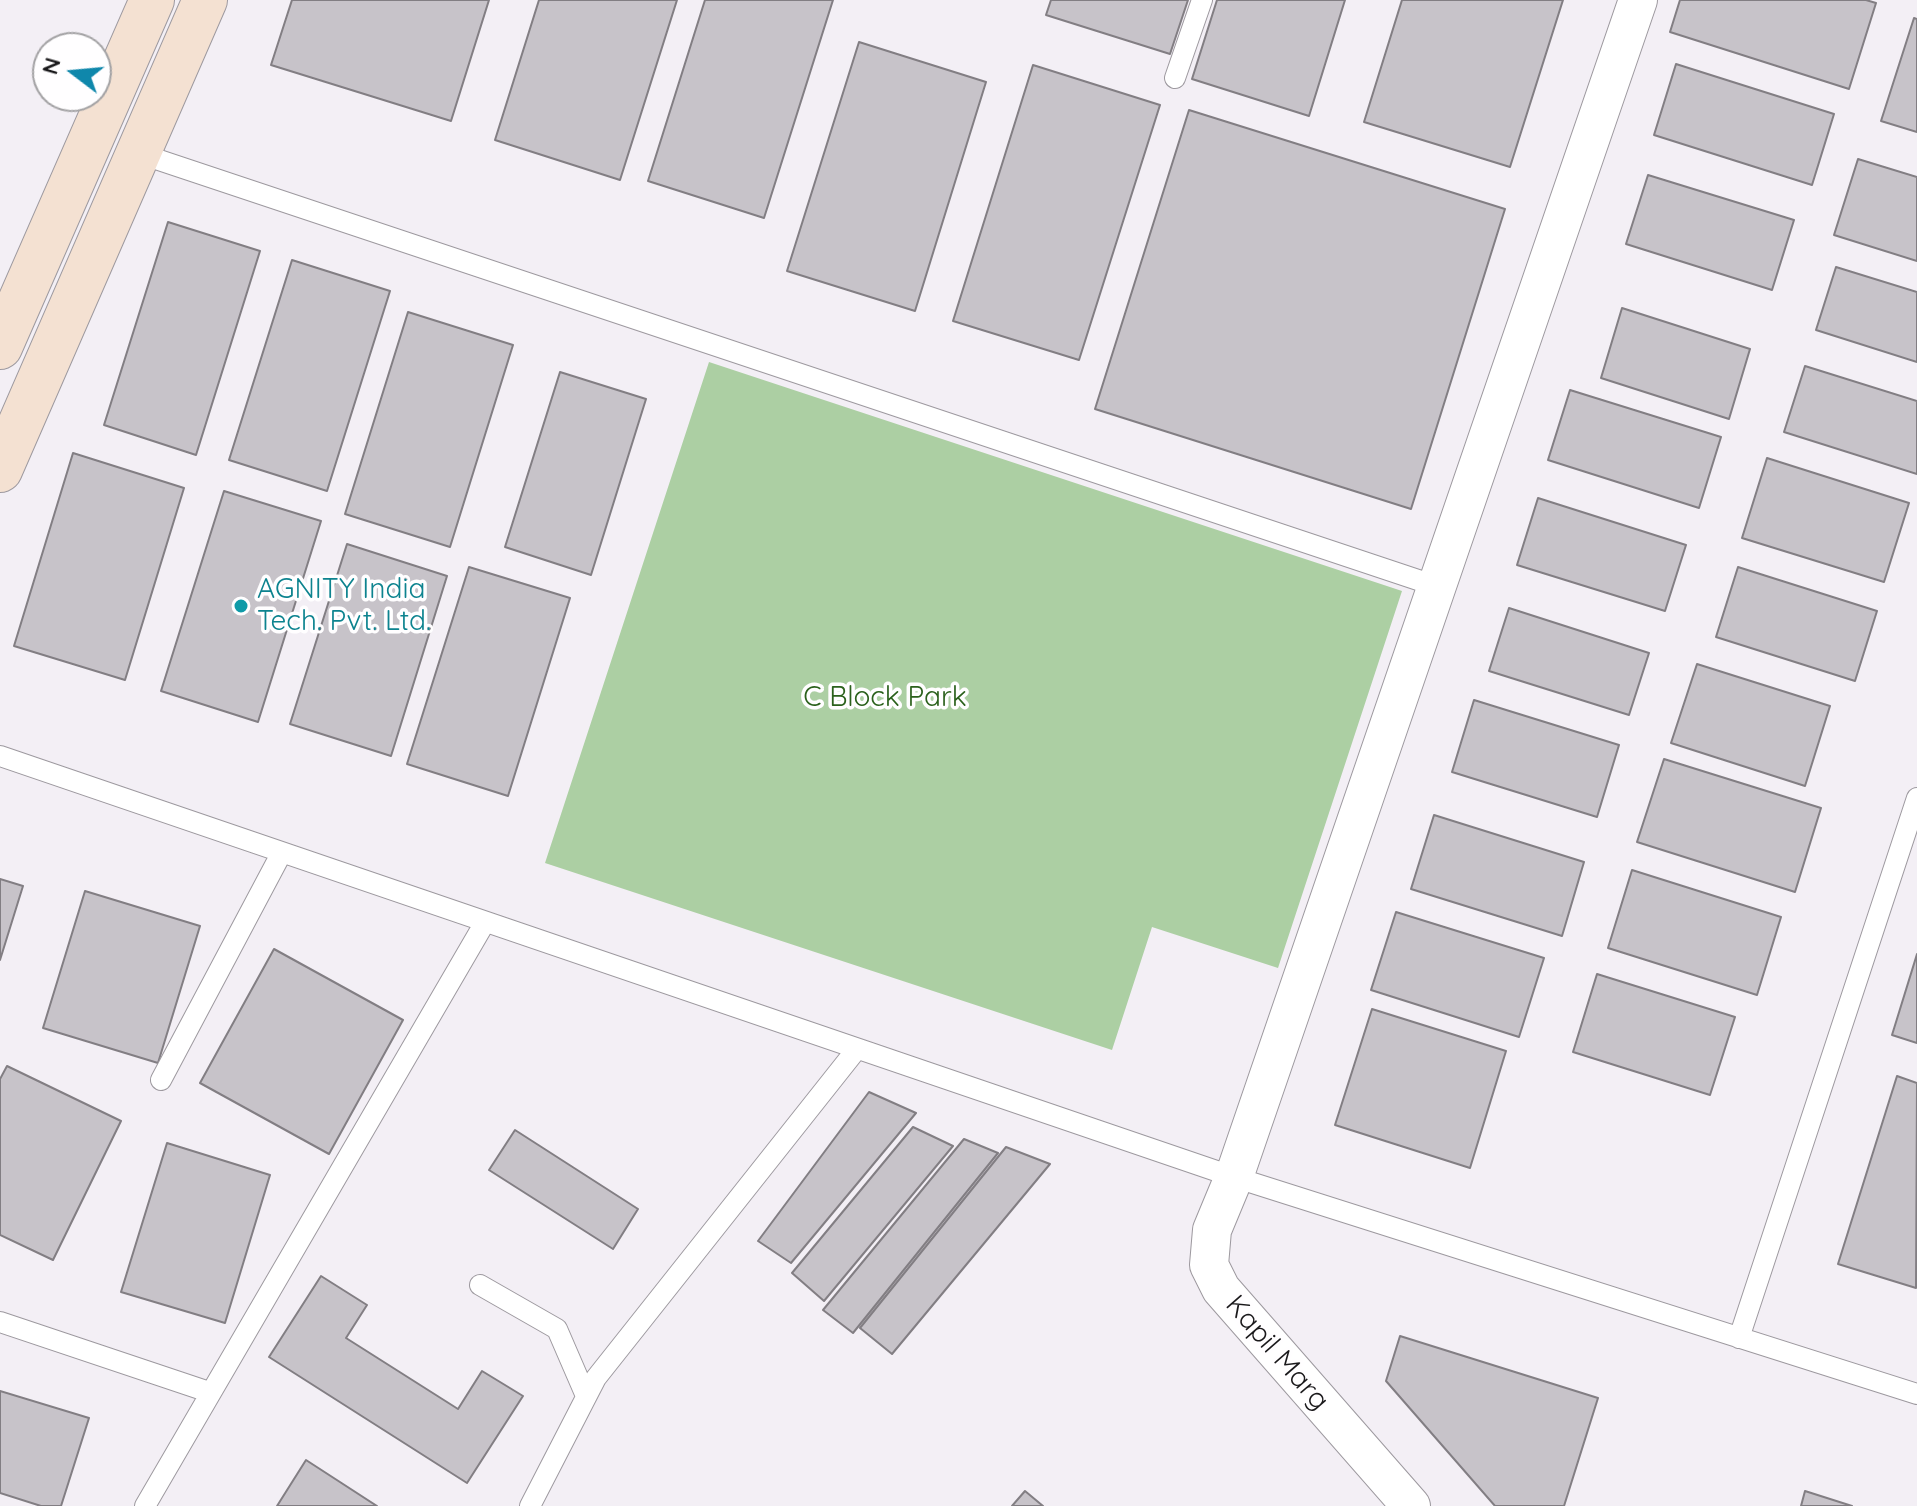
<!DOCTYPE html>
<html>
<head>
<meta charset="utf-8">
<style>
	body { margin:0 }
	#map { position:relative; width:1917px; height:1506px; overflow:hidden; background:#f3eff5; font-family:Quicksand,sans-serif }
	canvas { display:block }
	.north { position:absolute; left:32px; top:32px; width:80px; height:80px; box-sizing:border-box; background:#fffeff; border:2px solid #a3a2a4; border-radius:50%; rotate:286deg; font-size:22px; font-weight:700; line-height:32px; text-align:center; color:#1a191b }
	.north::after { content:''; display:block; margin:auto; width:28px; height:36px; background:#0f87ab; clip-path:polygon(50% 0,100% 100%,50% 72%,0 100%) }
</style>
</head>
<body>
<div id="map">
<canvas width="1917" height="1506"></canvas>
<div class="north">N</div>
</div>
<script>
const g = document.querySelector('canvas').getContext('2d');
g.lineJoin = 'round';
function paint(path, color) { g.fillStyle = color; g.fill(path, 'evenodd'); }
function stroke(path, color, width, dash) { g.strokeStyle = color; g.lineWidth = width; g.lineCap = dash ? 'butt' : 'round'; g.setLineDash(dash || []); g.stroke(path); }
function write(font, color, halo, rows, align = 'center') {
  g.font = font + ' Quicksand,sans-serif'; g.lineWidth = 7; g.setLineDash([]); g.textBaseline = 'middle'; g.strokeStyle = halo; g.fillStyle = color; for (const [text, x, y, turn = 0] of rows) {
    g.save(); g.translate(x, y); g.rotate((+turn || 0) * Math.PI / 180); g.textAlign = isNaN(turn) ? turn : align; if (halo) g.strokeText(text, 0, 0); g.fillText(text, 0, 0); g.restore();
  }
}
const green = new Path2D(`
	M709 362 1402 591 1278 968 1152 927 1112 1050 545 863Z`);
const building = new Path2D(`
	M292 0H489L451 121 271 65Z
	M539 0H677L620 180 495 140Z
	M705 0H833L764 218 648 181Z
	M1051 0H1188L1170 54 1046 15Z
	M1217 0H1345L1309 116 1192 79Z
	M1402 0H1563L1510 167 1364 122Z
	M1680 0H1866L1876 3 1849 89 1670 32Z
	M1914 18 1917 19V132L1881 121Z
	M859 42 986 82 915 311 787 271Z
	M1676 64 1834 114 1812 185 1654 135Z
	M1033 65 1160 105 1079 360 953 321Z
	M1189 110 1505 209 1411 509 1095 409Z
	M1858 159 1917 177V261L1834 235Z
	M1648 175 1794 220 1772 290 1626 244Z
	M168 222 260 251 196 455 104 425Z
	M292 260 390 291 327 491 229 460Z
	M1836 267 1917 292V362L1816 330Z
	M1622 308 1750 349 1729 419 1601 378Z
	M408 312 513 345 450 547 345 514Z
	M1805 366 1917 401V474L1784 432Z
	M560 372 646 399 591 575 505 547Z
	M1570 390 1721 437 1699 508 1548 460Z
	M73 453 184 488 125 680 14 646Z
	M1767 458 1909 503 1884 582 1742 538Z
	M224 491 321 521 258 722 161 691Z
	M1538 498 1686 545 1665 611 1517 565Z
	M347 544 447 576 391 756 290 724Z
	M469 567 570 598 508 796 407 764Z
	M1738 567 1877 611 1855 681 1716 637Z
	M1509 608 1649 653 1629 715 1489 671Z
	M1697 664 1830 706 1805 786 1671 743Z
	M1474 700 1619 745 1597 817 1452 772Z
	M1664 759 1821 808 1795 892 1637 842Z
	M1434 815 1584 862 1562 936 1411 889Z
	M1632 870 1781 917 1757 995 1608 948Z
	M0 879 23 886 0 960Z
	M85 891 200 926 158 1063 43 1028Z
	M1396 912 1544 958 1519 1037 1371 990Z
	M274 949 403 1020 329 1154 200 1083Z
	M1917 954V1043L1892 1035Z
	M1597 974 1735 1017 1710 1095 1573 1052Z
	M1372 1009 1506 1051 1470 1168 1335 1125Z
	M7 1066 121 1121 53 1260 0 1235V1079Z
	M1897 1076 1917 1083 1916 1288 1838 1264Z
	M869 1092 916 1113 791 1263 758 1241Z
	M913 1127 953 1146 824 1301 792 1273Z
	M515 1130 638 1209 613 1249 489 1170Z
	M964 1139 998 1153 853 1333 823 1310Z
	M167 1143 270 1175 225 1323 121 1292Z
	M1006 1147 1050 1164 892 1354 860 1328Z
	M321 1276 367 1305 346 1338 458 1409 482 1371 523 1396 467 1483 269 1357Z
	M1400 1336 1598 1398 1564 1506H1495L1386 1381Z
	M0 1391 89 1418 61 1506H41L0 1493Z
	M306 1460 377 1506H277Z
	M1025 1491 1043 1506H1012Z
	M1805 1491 1852 1506H1801Z`);
const lane = new Path2D(`
	M1175 78 1202 0
	M138 153 1439 587
	M0 756 1234 1177 1917 1394
	M161 1080 281 854
	M480 1285 557 1329 586 1396
	M0 1322 209 1392
	M1739 1338 1917 798
	M145 1506 484 924
	M530 1506 596 1378 856 1050`);
const street = new Path2D(`
	M1411 1506 1221 1289 1209 1265 1212 1230 1234 1177 1638 0`);
const secondary = new Path2D(`
	M0 347 152 0
	M0 470 205 0`);
const markers = [
	[241,606,8,"#0f9aa8"]
];
const cultureNames = [
	["AGNITY India",257,590],
	["Tech. Pvt. Ltd.",257,622]
];
const parkNames = [
	["C Block Park",885,698]
];
const streetNames = [
	["Kapil Marg",1277,1353,49]
];
paint(green, '#accfa3');
paint(building, '#c7c3c9');
stroke(building, '#827e83', 2);
stroke(lane, '#9d999f', 22);
stroke(street, '#9d999f', 40);
stroke(secondary, '#9d999f', 46);
stroke(lane, '#fff', 20);
stroke(street, '#fff', 38);
stroke(secondary, '#f4e1d2', 44);
for (const [x, y, r, color] of markers) { const dot = new Path2D(); dot.arc(x, y, r, 0, 2 * Math.PI); g.fillStyle = color; g.fill(dot); stroke(dot, '#fffeff', 3); }
write('28px', '#0d838f', '#fffeff', cultureNames, 'left');
write('28px', '#2b611c', '#fffeff', parkNames);
write('28px', '#1a191b', '#fffeff', streetNames);
</script>
</body>
</html>
